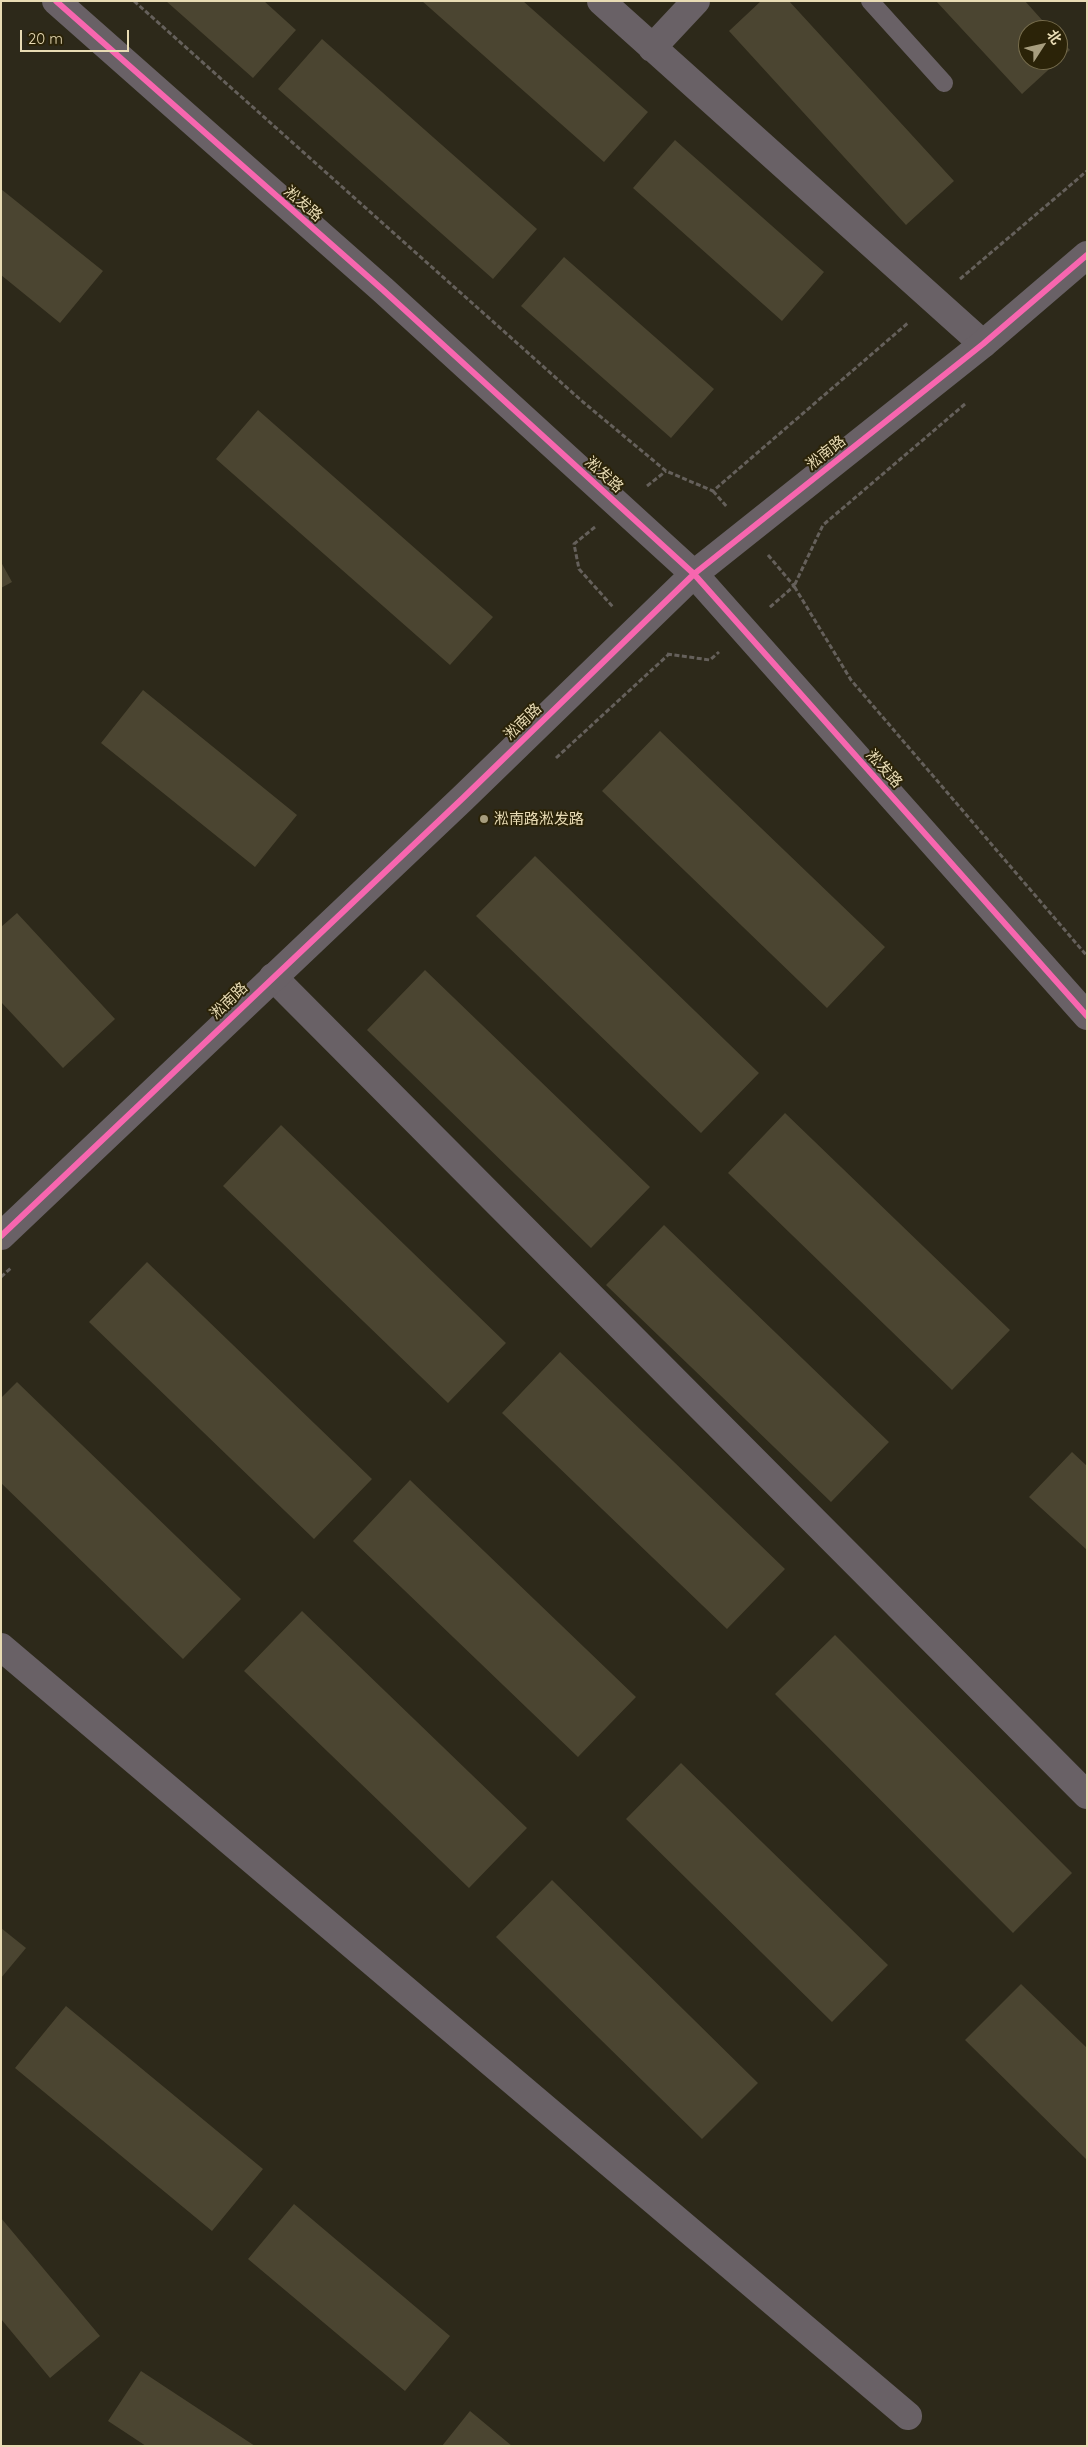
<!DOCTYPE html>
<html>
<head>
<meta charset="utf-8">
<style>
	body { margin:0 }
	#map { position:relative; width:1088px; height:2447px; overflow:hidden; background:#2d291a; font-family:Quicksand,"Noto Sans SC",sans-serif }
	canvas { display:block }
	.frame { position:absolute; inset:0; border:2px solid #e8dbb4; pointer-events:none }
	.north { position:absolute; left:1018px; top:20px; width:50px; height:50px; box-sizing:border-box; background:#2b2308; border:1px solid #776d4d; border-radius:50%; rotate:55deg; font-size:14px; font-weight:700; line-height:20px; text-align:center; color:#e8dbb4 }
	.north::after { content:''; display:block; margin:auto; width:18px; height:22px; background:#a79d7e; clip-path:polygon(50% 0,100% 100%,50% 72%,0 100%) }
	.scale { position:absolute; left:20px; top:30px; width:109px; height:22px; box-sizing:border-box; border:2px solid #e8dbb4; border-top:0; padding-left:6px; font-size:15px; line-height:18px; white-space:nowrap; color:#e8dbb4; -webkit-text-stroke:4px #2b2308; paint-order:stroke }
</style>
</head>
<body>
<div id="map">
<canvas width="1088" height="2447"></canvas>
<div class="frame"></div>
<div class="north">北</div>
<div class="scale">20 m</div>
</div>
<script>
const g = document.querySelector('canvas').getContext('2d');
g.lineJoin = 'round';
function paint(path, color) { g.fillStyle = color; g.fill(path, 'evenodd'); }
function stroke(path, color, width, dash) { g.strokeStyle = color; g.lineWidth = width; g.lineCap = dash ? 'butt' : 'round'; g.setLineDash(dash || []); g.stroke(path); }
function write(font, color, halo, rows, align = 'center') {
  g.font = font + ' Quicksand,"Noto Sans SC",sans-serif'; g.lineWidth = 4; g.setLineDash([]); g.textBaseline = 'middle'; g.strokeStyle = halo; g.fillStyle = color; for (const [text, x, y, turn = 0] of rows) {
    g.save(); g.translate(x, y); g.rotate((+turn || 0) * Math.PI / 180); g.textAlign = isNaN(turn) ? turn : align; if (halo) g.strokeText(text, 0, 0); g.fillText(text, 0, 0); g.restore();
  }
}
const building = new Path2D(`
	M166 1H264L296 30 253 78Z
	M422 1H523L648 112 604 162Z
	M761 1H789L954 181 906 225 729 31Z
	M936 1H1025L1051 30H1028V60H1058V37L1070 50 1022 94Z
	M322 39 537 229 493 279 278 89Z
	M675 140 824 272 782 321 633 188Z
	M1 189 103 271 60 323 1 275Z
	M564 257 714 389 671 438 521 306Z
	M258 410 493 617 450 665 216 459Z
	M1 562 12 582 1 588Z
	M143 690 297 815 255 867 101 743Z
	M660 731 885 947 827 1008 602 791Z
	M535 856 759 1073 701 1133 476 916Z
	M17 913 115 1019 63 1068 1 1002V927Z
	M425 970 650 1187 591 1248 367 1030Z
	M785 1113 1010 1330 952 1390 728 1173Z
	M281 1125 506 1343 448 1403 223 1186Z
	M664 1225 889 1442 831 1502 606 1285Z
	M147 1262 372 1479 314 1539 89 1322Z
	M560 1352 785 1569 727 1629 502 1413Z
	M17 1382 241 1599 183 1659 1 1483V1398Z
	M1072 1452 1087 1466V1550L1029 1497Z
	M410 1480 636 1697 578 1757 353 1541Z
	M302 1611 527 1828 469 1888 244 1671Z
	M835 1635 1072 1873 1013 1933 775 1694Z
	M681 1763 888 1965 832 2022 626 1819Z
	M552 1880 758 2083 702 2139 496 1937Z
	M1 1928 26 1948 1 1978Z
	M1021 1984 1087 2048V2160L965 2040Z
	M66 2006 263 2169 212 2231 15 2068Z
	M294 2204 450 2336 405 2391 248 2259Z
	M1 2218 100 2336 50 2378 1 2319Z
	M141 2371 255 2446H146L108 2421Z
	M470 2411 512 2446H442Z`);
const path = new Path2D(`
	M134 1 583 402 666 471 713 491 909 322
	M960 279 1087 171
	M965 404 823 525 794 586 851 680 1087 956
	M647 486 666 471
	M713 491 727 507
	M595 527 574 544 579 569 613 607
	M768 555 794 586 769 608
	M667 654 710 660 719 652
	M556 758 668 655
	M1 1277 11 1268`);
const service = new Path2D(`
	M870 1 944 83`);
const minor = new Path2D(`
	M601 1 983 344
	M652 48 696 1
	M273 977 1087 1795
	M1 1647 908 2416`);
const tertiary = new Path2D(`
	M56 1 383 290 694 574 1087 1016
	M1 1236 463 798 694 574 983 344 1087 255`);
const cycleway = new Path2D(`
	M56 1 383 290 694 574 1087 1016
	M1 1236 463 798 694 574 983 344 1087 255`);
const markers = [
	[484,819,5,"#a79d7e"]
];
const streetNames = [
	["淞发路",303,204,41],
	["淞南路",826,453,-38],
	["淞发路",604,475,42],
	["淞南路",523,722,-44],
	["淞发路",884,769,48],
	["淞南路",229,1001,-44]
];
const poiNames = [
	["淞南路淞发路",494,819]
];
paint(building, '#4b4531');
stroke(path, '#65605b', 3, [5, 2.5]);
stroke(service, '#696166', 18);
stroke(minor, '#696166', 28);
stroke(tertiary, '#696166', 28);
stroke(cycleway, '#f766af', 6);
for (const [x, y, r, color] of markers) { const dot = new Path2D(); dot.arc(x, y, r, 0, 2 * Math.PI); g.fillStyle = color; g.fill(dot); stroke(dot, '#2b2308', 2); }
write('15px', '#e8dbb4', '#2b2308', streetNames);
write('15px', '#e8dbb4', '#2b2308', poiNames, 'left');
</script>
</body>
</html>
